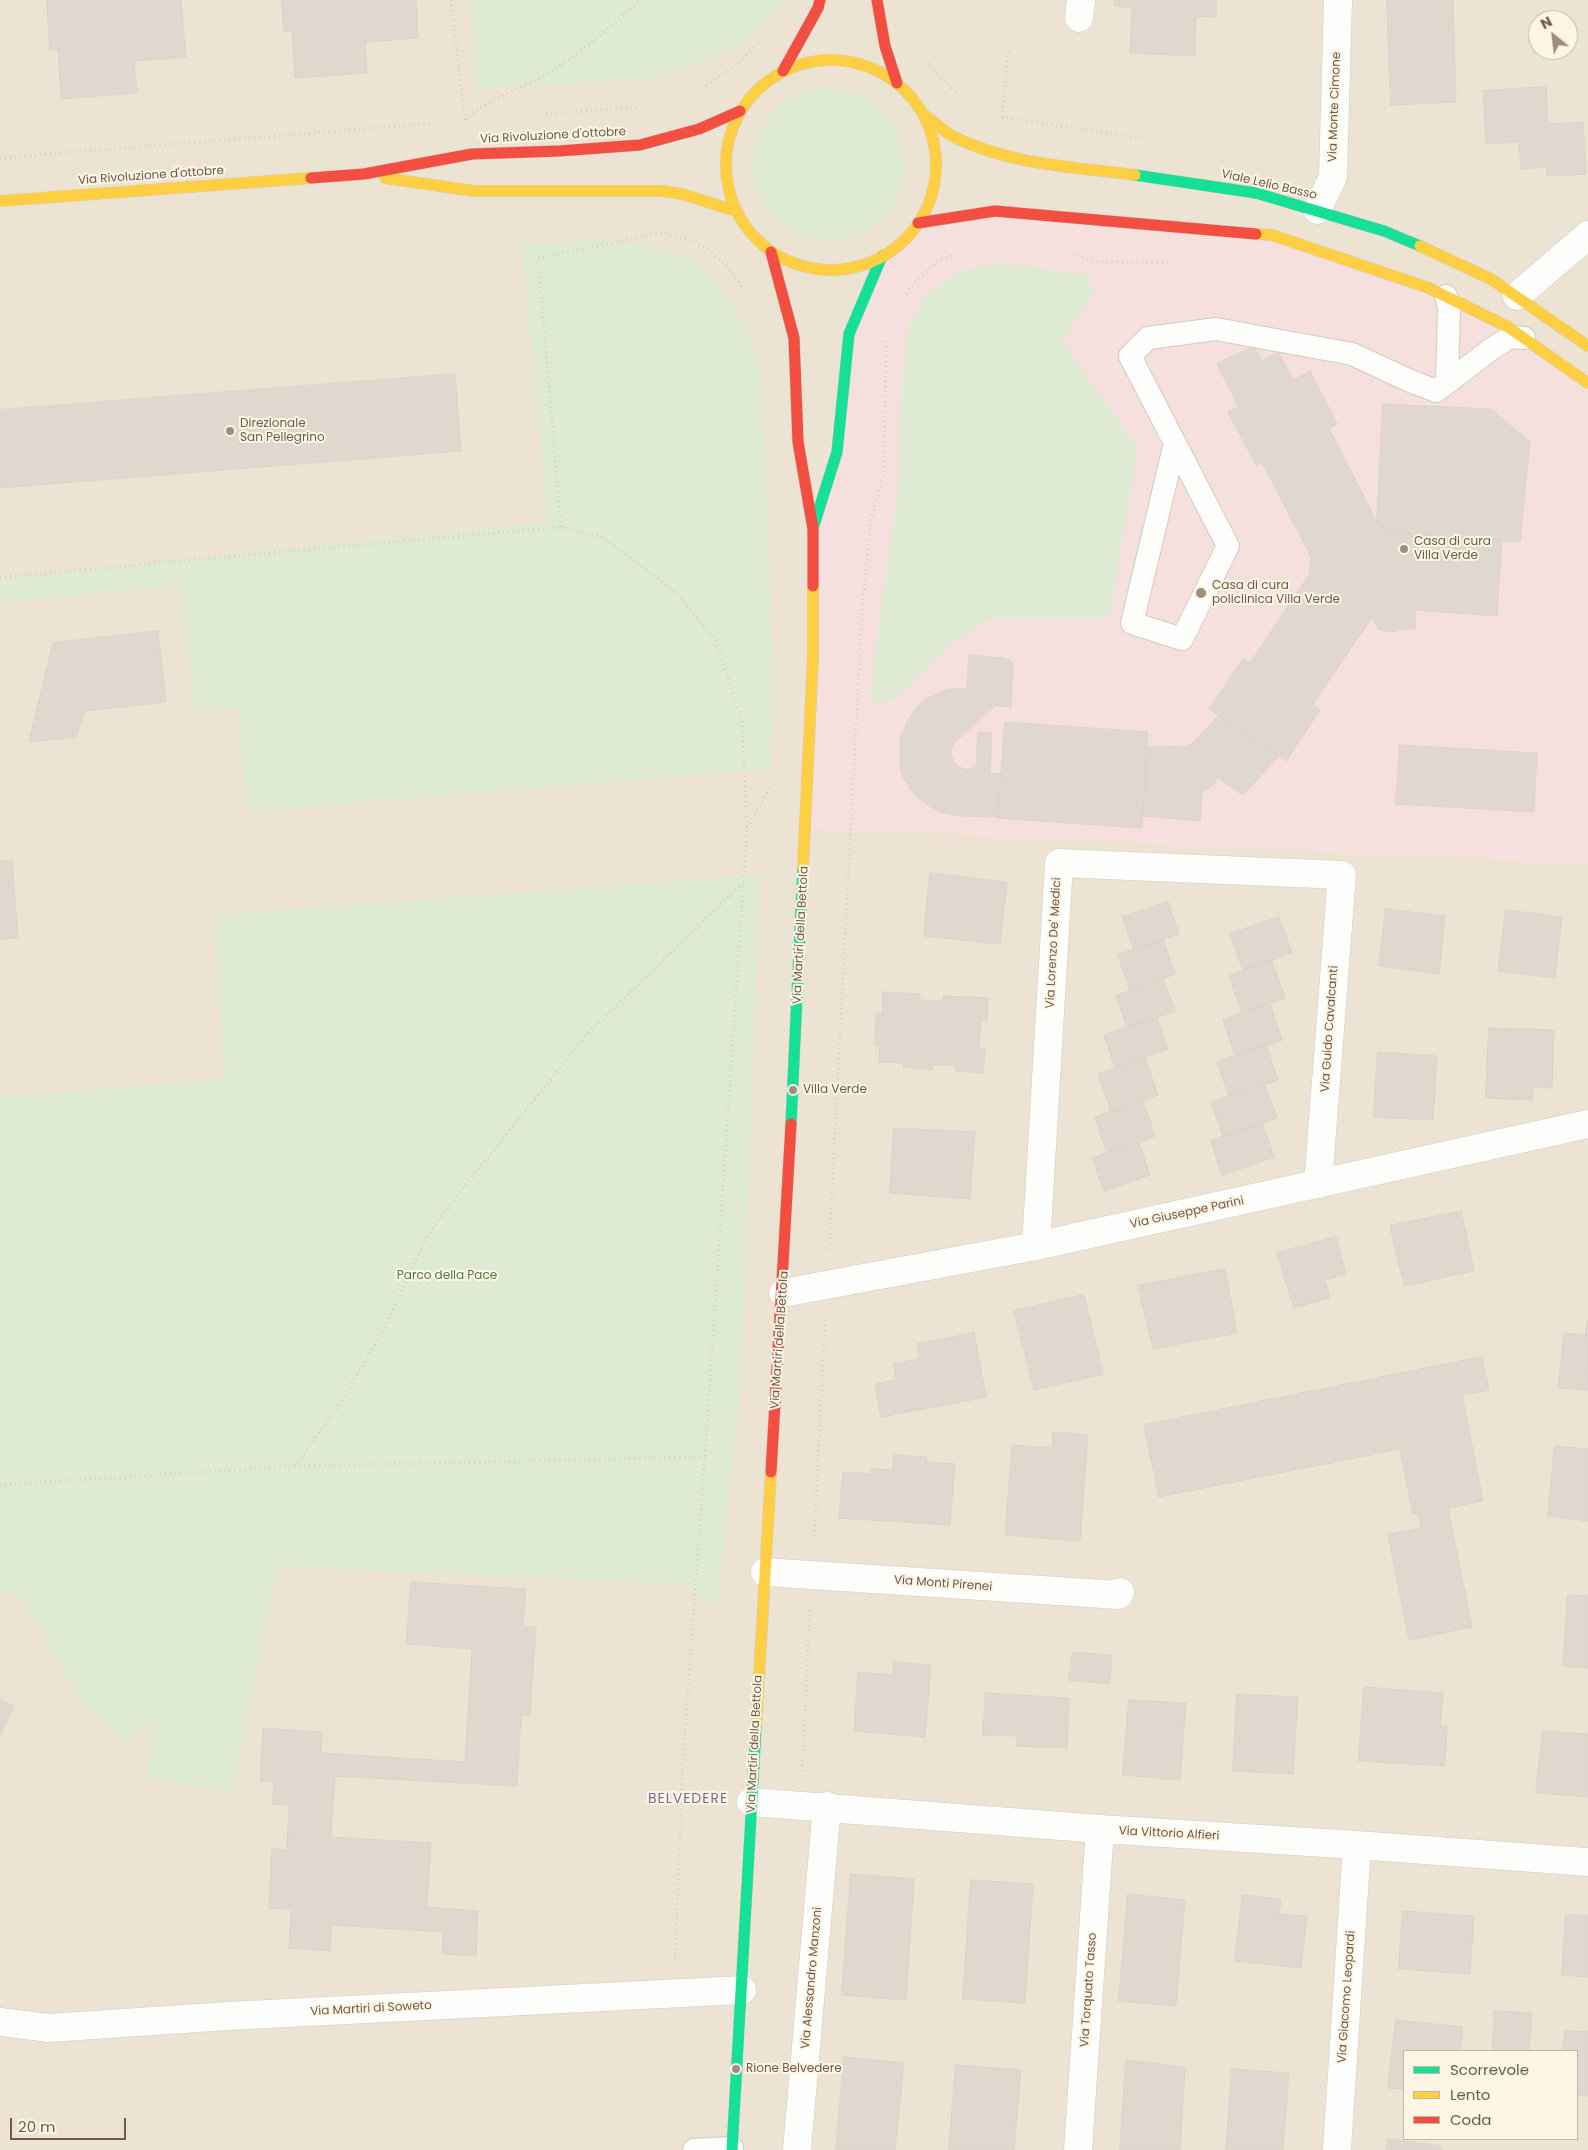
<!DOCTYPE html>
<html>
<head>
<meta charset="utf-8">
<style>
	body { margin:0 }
	#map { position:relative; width:1588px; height:2150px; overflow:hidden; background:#f4f0e6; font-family:Poppins,sans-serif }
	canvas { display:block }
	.legend { position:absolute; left:1403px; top:2050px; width:175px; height:90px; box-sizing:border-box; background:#fef6e5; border:1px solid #c5b7a7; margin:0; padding:6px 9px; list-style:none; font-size:15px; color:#6f5949 }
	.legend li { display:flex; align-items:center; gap:10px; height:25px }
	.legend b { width:25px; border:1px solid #c5b7a7 }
	.north { position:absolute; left:1528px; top:10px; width:50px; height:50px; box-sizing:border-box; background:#fef6e5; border:1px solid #c5b7a7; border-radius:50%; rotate:331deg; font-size:14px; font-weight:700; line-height:20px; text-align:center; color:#6f5949 }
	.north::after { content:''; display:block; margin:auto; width:18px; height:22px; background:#9e8e80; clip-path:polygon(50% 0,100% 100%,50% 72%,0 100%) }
	.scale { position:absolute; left:10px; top:2118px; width:116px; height:22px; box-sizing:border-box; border:2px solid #6f5949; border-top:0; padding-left:6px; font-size:15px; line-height:18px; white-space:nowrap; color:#6f5949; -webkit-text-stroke:4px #fef6e5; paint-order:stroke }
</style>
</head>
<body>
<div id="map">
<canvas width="1588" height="2150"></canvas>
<ul class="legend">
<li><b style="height:6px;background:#16e098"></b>Scorrevole</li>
<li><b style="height:6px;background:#ffcf43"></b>Lento</li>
<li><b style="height:6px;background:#f24e42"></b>Coda</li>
</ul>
<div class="north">N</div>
<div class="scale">20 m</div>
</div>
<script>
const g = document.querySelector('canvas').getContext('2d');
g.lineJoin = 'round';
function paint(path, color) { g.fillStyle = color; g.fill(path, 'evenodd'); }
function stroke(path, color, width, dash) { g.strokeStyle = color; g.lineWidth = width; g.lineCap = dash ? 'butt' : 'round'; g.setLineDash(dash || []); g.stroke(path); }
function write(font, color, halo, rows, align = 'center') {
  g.font = font + ' Poppins,sans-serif'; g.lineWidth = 4; g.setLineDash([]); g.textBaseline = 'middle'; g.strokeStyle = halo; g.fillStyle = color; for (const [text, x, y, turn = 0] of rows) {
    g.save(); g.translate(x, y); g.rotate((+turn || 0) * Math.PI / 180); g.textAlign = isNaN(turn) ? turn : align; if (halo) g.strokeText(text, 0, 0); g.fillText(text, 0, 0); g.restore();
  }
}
const residential = new Path2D(`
	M0 0H1588V2150H0ZM1538 20H1568V50H1538ZM1404 2051H1577V2139H1404Z`);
const medical = new Path2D(`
	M995 211 1272 235 1429 288 1588 383V864L806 828 813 529 843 375 882 256 896 247 918 223Z`);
const green = new Path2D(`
	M471 0H782L777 12 743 43 694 66 653 79 476 89Z
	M753 164a76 76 0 1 1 152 0a76 76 0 1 1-152 0Z
	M616 241C646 244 677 251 704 268 710 271 715 279 719 285 744 316 755 348 762 387L774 689 770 769 247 812 238 708 195 711 180 585 0 603V579L548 522 522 243Z
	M1005 263 1087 275 1094 293 1063 341 1138 449 1109 619H990L949 646 894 700 870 702 880 614 899 486V417L908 327 928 293 962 270Z
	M760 875 741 1385 717 1608 679 1584 278 1567 232 1793 147 1778 151 1720 124 1742 86 1708 21 1597 0 1590V1097L224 1079 215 915Z`);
const building = new Path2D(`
	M47 0H181L186 57 134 61 137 93 61 99 58 50H50Z
	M282 0H416L418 38 365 42 367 73 295 78 292 31 284 32Z
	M1115 0H1216V17L1196 16 1195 56 1130 53 1132 8 1114 6Z
	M1387 0H1453L1456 102 1391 105Z
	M1546 87 1548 124 1583 122 1586 174 1547 176 1546 167 1521 169 1519 142 1486 144 1483 91Z
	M1254 346 1262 361 1278 352 1293 380 1310 371 1337 424 1329 428 1377 522 1394 533 1502 540 1497 616 1416 610 1415 629H1397L1395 632 1379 630 1372 617 1313 704 1320 710 1286 761 1209 709 1243 659 1250 663 1309 575 1311 557 1262 462 1256 465 1228 412 1239 407 1217 364Z
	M455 374 461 451 0 488V410Z
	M1383 404 1491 409 1530 442 1520 542 1394 533 1377 522Z
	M158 631 166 702 85 711 76 737 29 742 53 643Z
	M969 655 1004 658 1011 661 1013 665 1011 707 995 706 956 741 951 749 952 758 958 767 969 770 970 768H976L978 732 992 733 990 773 1001 774 998 817 959 816 939 812 922 801 914 794 903 777 900 768V738L908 720 920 704 928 698 947 690 967 688Z
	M1219 716 1279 756 1243 795 1218 778 1212 786 1202 791 1200 821 1143 816 1148 746 1185 747 1191 744Z
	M1005 722 1148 732 1142 828 998 818Z
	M1400 745 1537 753 1534 812 1396 804Z
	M12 861 18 938 0 939V862Z
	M930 873 1007 882 1000 944 924 936Z
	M1168 902 1179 934 1134 950 1122 917Z
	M1386 909 1445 916 1439 974 1379 966Z
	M1506 910 1562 917 1555 978 1498 971Z
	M1279 917 1292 953 1243 970 1230 934Z
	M1163 940 1175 974 1130 991 1118 955Z
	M1272 961 1285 998 1242 1013 1229 976Z
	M1163 979 1175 1011 1127 1028 1116 996Z
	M883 992 920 994V1000L943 1001 944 996 988 998 987 1021 981 1020 979 1049 985 1050 983 1073 955 1071V1065H933L932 1070 907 1067 903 1069 904 1063 879 1062 880 1046H875L876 1013 882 1014Z
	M1270 1004 1282 1040 1235 1056 1223 1020Z
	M1157 1017 1168 1049 1115 1068 1104 1035Z
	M1489 1028 1554 1030 1552 1088 1533 1087 1532 1100 1486 1098Z
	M1266 1045 1278 1080 1229 1096 1217 1062Z
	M1378 1052 1437 1056 1433 1120 1374 1117Z
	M1145 1058 1158 1095 1111 1112 1098 1074Z
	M1265 1085 1277 1118 1223 1137 1211 1102Z
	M1143 1100 1155 1136 1107 1153 1095 1117Z
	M1262 1123 1274 1157 1222 1175 1211 1141Z
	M894 1128 975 1132 970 1199 890 1193Z
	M1139 1142 1150 1175 1104 1191 1092 1158Z
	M1461 1211 1474 1271 1404 1286 1390 1226Z
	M1336 1237 1346 1274 1325 1280 1330 1298 1294 1308 1277 1253Z
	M1225 1269 1237 1333 1153 1349 1138 1286Z
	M1084 1295 1103 1374 1034 1390 1014 1311Z
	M1587 1321 1588 1390 1558 1388 1564 1333 1585 1335Z
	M974 1333 986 1397 881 1417 875 1384 896 1380 894 1364 920 1359 917 1344Z
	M1482 1357 1489 1390 1462 1395 1483 1501 1448 1508 1472 1627 1409 1640 1388 1534 1421 1528 1418 1513 1413 1514 1400 1449 1159 1497 1144 1425Z
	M1053 1432 1088 1435 1080 1541 1005 1535 1012 1445 1052 1448Z
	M1555 1446 1588 1449V1521L1548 1516Z
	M894 1455 927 1457 926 1462 955 1464 950 1525 839 1518 843 1472 871 1474V1469L893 1470Z
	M411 1582 526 1589 523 1626 536 1627 530 1715H521L517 1786 335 1776 331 1837 431 1843 427 1907 478 1911 476 1956 442 1954 443 1932 331 1925 330 1951 289 1948 291 1909 269 1908 272 1849 287 1850 289 1805 272 1804 274 1782 260 1781 263 1728 322 1732 321 1753 465 1762 472 1649 407 1644Z
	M1568 1595 1588 1596V1668L1563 1666Z
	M1073 1652 1112 1655 1110 1684 1069 1680Z
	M894 1662 931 1665 925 1737 854 1731 858 1672 893 1675Z
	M1364 1687 1443 1693 1440 1726H1447L1445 1766 1359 1761Z
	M986 1693 1069 1698 1067 1748 1016 1746 1017 1736 983 1735Z
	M1237 1694 1298 1697 1293 1774 1233 1771Z
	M0 1700 14 1706 0 1736Z
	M1129 1700 1186 1703 1180 1780 1123 1775Z
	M1543 1731 1588 1734V1797L1536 1793Z
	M851 1874 914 1879 906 2000 842 1995Z
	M971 1880 1033 1884 1025 2003 963 1999Z
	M1128 1894 1185 1900 1176 2006 1119 2001Z
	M1243 1895 1281 1899 1279 1914 1307 1916 1301 1968 1235 1961Z
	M1403 1911 1474 1916 1470 1974 1399 1969Z
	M1566 1914 1588 1916V1977L1562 1975Z
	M1495 2011 1532 2013 1529 2051H1492Z
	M1396 2020 1463 2027 1460 2051H1404V2089L1388 2088Z
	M1565 2031 1588 2032V2096L1577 2095V2051H1563Z
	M844 2057 904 2063 895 2150H836Z
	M1126 2060 1185 2067 1180 2150H1120Z
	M956 2065 1021 2070 1014 2150H949Z
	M1232 2069 1289 2073 1283 2150H1226Z
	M1388 2139 1442 2146V2150H1386Z`);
const path = new Path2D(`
	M451 0 465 120
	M928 62 937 75 958 94
	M702 88 736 66 756 45
	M546 114 640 107
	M1002 117 1142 138
	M1002 117 1008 51
	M465 120C490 96 524 89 552 71 584 51 612 25 640 0
	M0 158 438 123
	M1073 254 1092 261 1171 263
	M906 294 909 288 938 261 954 254
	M561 527 538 258 662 233 687 239 707 249 726 265 744 290
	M0 577 561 527 604 538 677 593 717 643 742 720 747 829 705 1457 683 1758 675 1960
	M747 828 772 785
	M829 1249 862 608 871 521 884 474 886 338
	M295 1466 343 1399 386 1325 426 1238 456 1197 587 1034 742 884
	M0 1485 295 1466 705 1457
	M814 1541 825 1320
	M802 1771 810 1610`);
const lane = new Path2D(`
	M1447 383 1490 350 1510 337 1524 338
	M1175 443 1132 623 1182 639 1228 546 1130 356 1148 338 1216 329 1352 354 1408 380 1436 391 1447 383 1449 307 1446 296
	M694 2150 732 2148`);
const street = new Path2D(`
	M1079 18 1081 0
	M1317 210 1333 177 1338 0
	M1517 296 1588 235
	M1036 1246 1059 863 1342 875 1318 1184
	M783 1293 1036 1246 1588 1124
	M765 1572 1119 1595 1120 1592
	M751 1802 1100 1829 1357 1845 1588 1862
	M0 2022 49 2028 228 2016 742 1990
	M797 2150 827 1806
	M1078 2150 1100 1829
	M1337 2150 1357 1845`);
const fast = new Path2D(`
	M1135 175 1256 193 1384 231 1420 246
	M814 525 837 452 849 334 882 256
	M791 1124 803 867
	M732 2150 756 1728`);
const slow = new Path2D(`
	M726 165a105 105 0 1 1 210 0a105 105 0 1 1-210 0Z
	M923 114C933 121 943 131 954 137 1011 165 1074 167 1135 175
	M385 178 474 191H663L682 194 736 211
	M0 201 311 178
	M1256 234 1272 235 1429 288 1508 327 1588 383
	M1420 246 1491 279 1588 346
	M803 867 813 657V586
	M756 1728 771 1472`);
const jam = new Path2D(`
	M877 0 885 46 897 83
	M783 71 818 8 820 0
	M311 178 364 174 472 154 559 151 640 145 699 129 740 111
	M918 223 995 211 1256 234
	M771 252 794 338 798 442 813 529V586
	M771 1472 791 1124`);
const markers = [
	[230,431,5,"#9e8e80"],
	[1404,549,5,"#9e8e80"],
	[1201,593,6,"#9e8e80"],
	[793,1090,5,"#9e8e80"],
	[736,2069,5,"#9e8e80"]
];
const streetNames = [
	["Via Monte Cimone",1335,107,-88],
	["Via Rivoluzione d'ottobre",553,136,-3],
	["Via Rivoluzione d'ottobre",151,176,-4],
	["Viale Lelio Basso",1269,185,13],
	["Via Martiri della Bettola",801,935,-87],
	["Via Lorenzo De' Medici",1054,943,-87],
	["Via Guido Cavalcanti",1330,1029,-86],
	["Via Giuseppe Parini",1187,1213,-12],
	["Via Martiri della Bettola",780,1340,-86],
	["Via Monti Pirenei",943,1584,4],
	["Via Martiri della Bettola",755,1744,-87],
	["Via Vittorio Alfieri",1169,1834,3],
	["Via Alessandro Manzoni",812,1978,-85],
	["Via Torquato Tasso",1089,1990,-86],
	["Via Giacomo Leopardi",1347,1997,-86],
	["Via Martiri di Soweto",371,2009,-3]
];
const poiNames = [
	["Direzionale",240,424],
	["San Pellegrino",240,438],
	["Casa di cura",1414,542],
	["Villa Verde",1414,556],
	["Casa di cura",1212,586],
	["policlinica Villa Verde",1212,600],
	["Villa Verde",803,1090],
	["Rione Belvedere",746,2069]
];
const parkNames = [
	["Parco della Pace",447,1276]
];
const neighbourhoodNames = [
	["BELVEDERE",688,1799]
];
paint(residential, '#ede3d3');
paint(medical, '#f6e0dd');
paint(green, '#deead1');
paint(building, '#e0d8ce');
stroke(building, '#dcd3c9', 1);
stroke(lane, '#d2cbc2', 24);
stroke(street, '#d2cbc2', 29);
stroke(fast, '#d4ccc3', 12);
stroke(slow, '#d4ccc3', 12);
stroke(jam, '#d4ccc3', 12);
stroke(path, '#d6cfc9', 3, [1, 4]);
stroke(lane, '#fdfdfb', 22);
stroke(street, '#fdfdfb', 28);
stroke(fast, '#16e098', 11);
stroke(slow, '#ffcf43', 11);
stroke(jam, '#f24e42', 11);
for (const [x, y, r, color] of markers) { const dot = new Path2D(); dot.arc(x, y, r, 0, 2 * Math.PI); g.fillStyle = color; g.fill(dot); stroke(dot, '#fef6e5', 2); }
write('12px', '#6f5949', '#fef6e5', streetNames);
write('12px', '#6f5949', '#fef6e5', poiNames, 'left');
write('12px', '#517a45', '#fef6e5', parkNames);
g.letterSpacing = '1px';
write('14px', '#866592', '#fef6e5', neighbourhoodNames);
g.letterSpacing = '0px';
</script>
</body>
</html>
